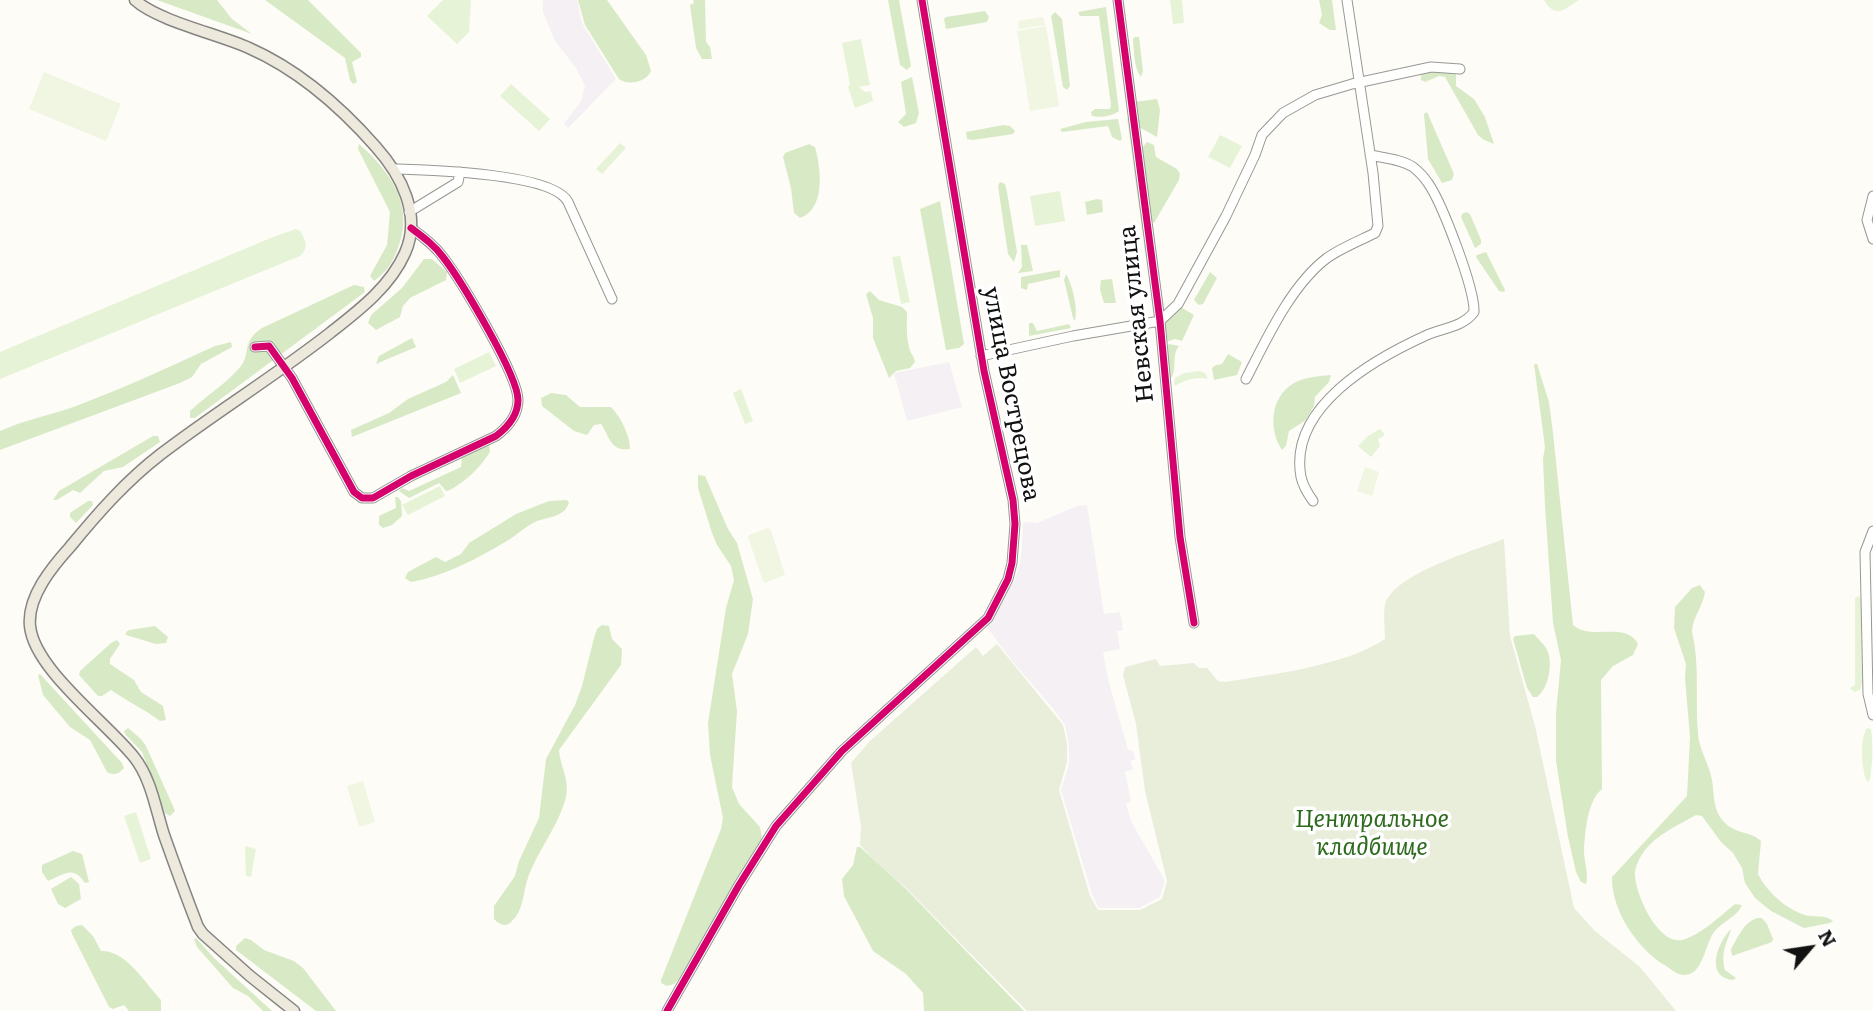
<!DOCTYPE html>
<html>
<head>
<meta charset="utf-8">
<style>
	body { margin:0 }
	#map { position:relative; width:1873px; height:1011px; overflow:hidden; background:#fdfcf7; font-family:Literata,serif }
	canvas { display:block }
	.north { position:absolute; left:1775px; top:913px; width:70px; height:70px; -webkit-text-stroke:5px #fff; paint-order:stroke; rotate:61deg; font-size:19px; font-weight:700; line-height:28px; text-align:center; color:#111 }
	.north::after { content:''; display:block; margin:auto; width:24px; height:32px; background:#111; clip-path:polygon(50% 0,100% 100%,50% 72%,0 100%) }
</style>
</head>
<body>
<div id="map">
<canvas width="1873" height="1011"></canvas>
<div class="north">N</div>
</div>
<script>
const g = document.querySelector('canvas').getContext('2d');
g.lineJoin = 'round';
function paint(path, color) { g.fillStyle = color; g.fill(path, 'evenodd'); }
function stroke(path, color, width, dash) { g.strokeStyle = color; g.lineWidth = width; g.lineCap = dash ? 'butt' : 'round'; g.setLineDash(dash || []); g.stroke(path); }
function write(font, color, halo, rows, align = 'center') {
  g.font = font + ' Literata,serif'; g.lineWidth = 7; g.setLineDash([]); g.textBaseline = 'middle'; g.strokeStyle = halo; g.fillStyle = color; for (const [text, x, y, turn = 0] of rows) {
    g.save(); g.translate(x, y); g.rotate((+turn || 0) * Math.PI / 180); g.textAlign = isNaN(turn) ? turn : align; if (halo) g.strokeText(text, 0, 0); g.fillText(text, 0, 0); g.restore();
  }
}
const industrial = new Path2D(`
	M543 0H577L582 23 616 79 568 128 564 124 581 101 585 86 576 68 555 41 543 12Z
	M949 362 962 407 907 421 894 373Z
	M1087 505 1104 614 1120 612 1123 630 1117 631 1120 649 1103 652 1108 679 1128 750H1132L1136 759 1130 761 1133 769 1125 772 1131 801 1126 804 1131 821 1165 881 1160 897 1139 908H1099L1092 894 1061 790 1069 764V745L1065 725 1052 707 1013 662 986 626 1014 581 1019 567 1022 549 1023 522 1037 523 1077 506Z`);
const green = new Path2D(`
	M443 0H471L469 32 457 44 427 16Z
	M1170 0H1182L1184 23 1173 24Z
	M1544 0H1579C1564 10 1555 19 1544 0Z
	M861 39 870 85 859 87 865 92 871 91 873 101 855 108 848 87 850 85 842 43Z
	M511 84 550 119 539 131 500 96Z
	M1129 116 1147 253H1145L1127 119Z
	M1220 135 1242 146 1230 168 1208 157Z
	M620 143 626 148 602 174 596 169Z
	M1060 191 1065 221 1035 226 1030 196Z
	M296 229 300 231C306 240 309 248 300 256L0 379V352L273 237Z
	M900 256 910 302 901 304 892 257Z
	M489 352 496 366 460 383 454 369Z
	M1200 371 1205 373 1208 379C1196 376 1185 380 1175 386L1174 384 1175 378 1184 373Z
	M741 389 753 421 745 424 733 393Z
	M1380 429 1385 435 1378 439 1380 446 1371 457 1358 446 1368 436Z
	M440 486 445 496 408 515 402 505Z
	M1858 596 1861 599 1862 684 1860 690 1854 692 1850 688 1855 685V598Z
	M1867 728 1871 729C1873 744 1873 767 1869 782L1866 780C1862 767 1859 740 1867 728Z
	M136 812 151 859 140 863 124 816Z
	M245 846 256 849 251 877 246 876Z`);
const forest = new Path2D(`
	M157 0H217L232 19 252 34Z
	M265 0H308L361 53V57L352 62 357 82 353 84 350 80 345 58Z
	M578 0H607L646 55 651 71C647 82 628 86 619 79L585 25Z
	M693 0H705L706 42 710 47 712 59H702L696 48 690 5 694 3Z
	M888 0H899L911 66 907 70 900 65Z
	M1319 0H1332L1336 30H1330L1319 23 1322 15Z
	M1106 7 1119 111C1113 116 1099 118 1092 116L1091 112 1095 109H1110L1111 105 1099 16H1080L1078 12Z
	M985 11 989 17 987 22 946 29 944 19 946 17Z
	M1055 12 1062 19 1070 86 1067 90 1063 87 1051 16Z
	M1135 37H1139L1143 71 1141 77C1134 69 1134 51 1133 39Z
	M1428 71 1456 73V86L1474 99 1485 117 1494 144 1484 140 1478 135 1445 77 1439 76 1425 82 1421 80V74Z
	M912 77 919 113 916 123 904 127 898 122 906 114 901 82Z
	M1157 99 1160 110 1157 137 1137 126 1134 102Z
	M1427 112 1454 174 1452 180 1442 183 1428 159 1424 114Z
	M1118 119 1122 139 1120 141 1112 137 1108 126 1062 132 1060 129 1086 122Z
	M1003 125 1010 126 1015 131 1013 134 973 140 967 139 966 132Z
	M1147 142 1154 145 1156 157 1177 169 1180 174 1179 180 1154 223 1149 218 1142 148Z
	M359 144C389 170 414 204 399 245 394 260 388 271 374 281L370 276 387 245 390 212 358 149Z
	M809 144 815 147C821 168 826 209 800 218L794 213 791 188 783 157 785 153Z
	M1000 182 1005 184 1007 192 1017 252 1014 262 1008 254 998 186Z
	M1097 199 1102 200 1103 212 1087 215 1085 202Z
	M940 201 964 344 959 348 946 350 920 209Z
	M1466 212 1470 214 1481 240V244L1475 248 1461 217 1462 214Z
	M1021 245H1027L1033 271 1018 273 1022 267Z
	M1486 252 1505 290 1504 292 1499 291 1476 257 1477 255Z
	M424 259H432L447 272 446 280 410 298 403 306 400 317 376 330 368 323 371 315 402 288Z
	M1060 270V277L1028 284 1027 290 1021 288V277Z
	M1210 272 1217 278 1203 304 1199 305 1194 300Z
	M1066 274C1073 286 1078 309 1075 321L1073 318 1064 280Z
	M1112 279 1116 303H1104L1100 290 1101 280Z
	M354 285 364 287 365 292 195 418H190V411C207 395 226 384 241 366 251 353 241 342 262 328Z
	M870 291 879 300 902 307 907 312C907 324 906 334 909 347 910 354 914 355 915 362L910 368 896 371 889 378 873 338V318L866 294Z
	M1179 306 1194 315 1182 341 1175 339 1166 342 1162 322Z
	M1029 323H1033L1037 331 1069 324 1071 328 1029 336Z
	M412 338 416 347 376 364 379 356Z
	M231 342 232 347 201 364 192 377 180 383 0 450V431C24 420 51 415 76 406 124 388 169 367 215 346Z
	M1169 344 1179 346C1171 356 1178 368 1171 378H1168L1164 348Z
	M1228 354 1242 362 1237 375 1214 380 1212 368 1216 365 1222 364Z
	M1534 364H1537L1549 402 1553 433 1573 625C1591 641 1626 621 1638 644L1633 655 1613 666 1601 680 1602 789C1587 801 1585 833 1584 851 1584 862 1589 873 1586 884L1581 882 1576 872 1568 837 1556 761V713L1561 660 1553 623 1545 506 1543 459 1545 447Z
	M453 375 461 393 352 437 351 430 389 413 408 399 446 382Z
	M1331 375 1329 382 1315 397 1314 406 1306 420 1289 431 1286 446 1282 450C1267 427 1271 393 1298 381 1308 377 1320 376 1331 375Z
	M551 393 566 395 580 407H611C621 417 630 436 630 449 610 452 609 435 601 424L594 425 587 435 574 431 542 406 541 398Z
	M153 436H158L160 442 123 467 104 471 80 493 73 490 57 500H53L59 491Z
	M489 443 490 452C479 469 467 480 450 490L446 491 439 483 409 498 399 491 402 488 409 491 461 467 462 456Z
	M698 475 705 476 728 529 737 543 753 599 748 634 732 674 737 711 732 787 739 804 760 827 762 838 679 979 674 984 667 986 661 983V980L721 829 723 818 710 755 708 723 726 608 734 580 731 566 717 545 712 533 698 488Z
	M395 497H398L401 501 402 516 392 525 383 528 379 525V516L396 508Z
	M567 500 569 503C563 519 546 516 533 523 525 527 518 534 510 539 480 557 446 576 411 582L405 578 408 572 436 557 445 562 461 554 469 543 516 514 549 501Z
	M88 501H92L93 505 76 523 70 517V513Z
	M1700 585 1705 592C1703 607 1693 616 1692 631 1700 665 1695 699 1698 734 1699 749 1709 764 1712 780 1714 792 1713 806 1720 817 1733 836 1748 829 1761 841L1758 874C1767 892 1786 909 1805 915 1815 918 1825 914 1833 921L1830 923 1804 928 1771 911 1755 898 1745 883 1742 868 1733 853 1721 842 1702 816 1696 815C1677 826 1653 836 1641 856 1638 861 1634 870 1635 876 1636 895 1658 945 1682 940 1701 935 1720 916 1735 904L1742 905C1738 916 1722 922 1715 931 1705 942 1704 973 1686 975 1679 976 1672 970 1666 966 1638 950 1611 910 1612 877L1687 796 1690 737 1685 678 1686 664 1674 628 1675 607 1692 588Z
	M602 625 609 626 612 639 622 649 621 665 559 750C560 766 570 780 566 797 558 828 536 852 527 881 523 894 523 911 512 921 506 928 500 925 494 919V906L515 876 519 861 539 818 546 759 575 705 582 686 594 638 597 629Z
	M155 626 168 637 166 643 156 644 126 635V632L129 630Z
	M1534 634C1538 639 1543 643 1546 648 1554 661 1549 688 1537 697H1533L1527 688 1513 639 1515 636Z
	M117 640 120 644 110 659V664L134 680 141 692 163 706 166 720 160 721C143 708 128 702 111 690L102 696H98L79 675 80 671 111 643Z
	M40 674 122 763 124 768C119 774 114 776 107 772L90 740 70 727 43 695 38 675Z
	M128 728 141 739 146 746 173 806 175 811 170 816 165 813 142 752 125 734 124 731Z
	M857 847H860L905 888 1024 1011H924L923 993 906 974 873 951 844 896 842 879 853 865Z
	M73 851 82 854 89 882 85 883C73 865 65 874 48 881L42 872V865Z
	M71 877 79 884 81 899 65 908 58 904 51 889Z
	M1757 918H1762L1767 924 1773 939 1772 942 1732 956 1731 949C1738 937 1743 923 1757 918Z
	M82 925 93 936 101 951C126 950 145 983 161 1000V1011H129L124 1005 113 1009 109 1007 72 934 71 930 76 926Z
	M1731 929C1728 942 1720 950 1725 970L1736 978 1733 980C1704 977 1718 942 1731 929Z
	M196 938 214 958 272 1011H263L248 996 233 988 197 947 194 939Z
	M245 938 251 940 264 950 294 961 303 968 336 1011H316L240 953 236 950V946Z`);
const cemetery = new Path2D(`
	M1504 539 1510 636 1535 726 1574 908 1595 931 1640 967 1676 1011H1027L905 887 877 863 860 845 861 826 851 763 870 741 976 647 983 656 997 644 1063 725 1067 744V762L1059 790 1090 896 1098 910H1140L1162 899 1167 881 1145 791 1136 724 1123 675 1125 667 1156 659 1160 666 1194 663 1199 668H1207L1218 681 1225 682C1273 674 1345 666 1385 639 1385 628 1383 615 1385 605 1392 574 1476 550 1504 539Z`);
const pitch = new Path2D(`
	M1043 17 1045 25 1019 29 1018 21Z
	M1046 26 1059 106 1030 111 1017 31Z
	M44 72 121 104 106 141 29 109Z
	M1365 467 1379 472 1372 496 1357 491Z
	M768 528 771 530 785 575 765 583 763 581 748 537 749 535Z
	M363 781 375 822 359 827 347 786Z`);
const minor = new Path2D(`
	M1118 0 1160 321 1180 537 1194 623
	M395 169C428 170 553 173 568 202L612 299
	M1873 196 1867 220 1873 239
	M409 212 458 182 460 172
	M255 347 269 346 292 378 354 492 362 498H373L411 476 496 436C508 427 518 416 518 400 518 375 460 279 443 257 434 245 423 237 411 228
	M981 356 1073 336 1160 321 1178 304 1226 216 1255 155 1262 135 1283 113 1315 95 1352 84 1431 67 1460 69
	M1246 379C1266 340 1291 285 1327 258 1341 248 1359 241 1375 233L1378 226 1373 173 1347 0
	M1313 501C1308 494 1303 486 1301 477 1288 407 1374 359 1427 335 1443 328 1463 327 1474 312 1475 289 1442 203 1428 183 1424 177 1418 171 1413 167 1401 159 1384 158 1370 155
	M1873 531 1865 552 1868 694 1873 715
	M667 1011 739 885 776 826 842 751 988 618 1008 579 1012 563 1015 524 1013 500 984 371 922 0`);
const major = new Path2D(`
	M135 0C158 21 218 34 249 48 299 70 340 106 376 147 401 175 422 215 405 253 390 287 358 311 330 333 275 376 216 412 161 454 126 481 98 513 70 547 52 567 27 597 30 626 34 669 106 722 134 757 151 778 156 810 164 835 175 866 186 896 198 927L203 934 250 976 294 1011`);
const cycleway = new Path2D(`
	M1118 0 1160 321 1180 537 1194 623
	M255 347 269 346 292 378 354 492 362 498H373L411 476 496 436C508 427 518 416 518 400 518 375 460 279 443 257 434 245 423 237 411 228
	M667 1011 739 885 776 826 842 751 988 618 1008 579 1012 563 1015 524 1013 500 984 371 922 0`);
const streetNames = [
	["Невская улица",1137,314,-96],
	["улица Вострецова",1011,394,79]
];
const parkNames = [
	["Центральное",1372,820],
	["кладбище",1372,848]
];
paint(industrial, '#f5f0f3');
paint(green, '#e7f3d7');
paint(forest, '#d8eac5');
paint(cemetery, '#e9eedb');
paint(pitch, '#f0f6e1');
stroke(minor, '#979795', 11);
stroke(major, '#858482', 13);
stroke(minor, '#fffffe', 9);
stroke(major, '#ede9dc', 10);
stroke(cycleway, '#d6006c', 7);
write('24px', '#111', '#fff', streetNames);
write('italic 24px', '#2f6b1f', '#fff', parkNames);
</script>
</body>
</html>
